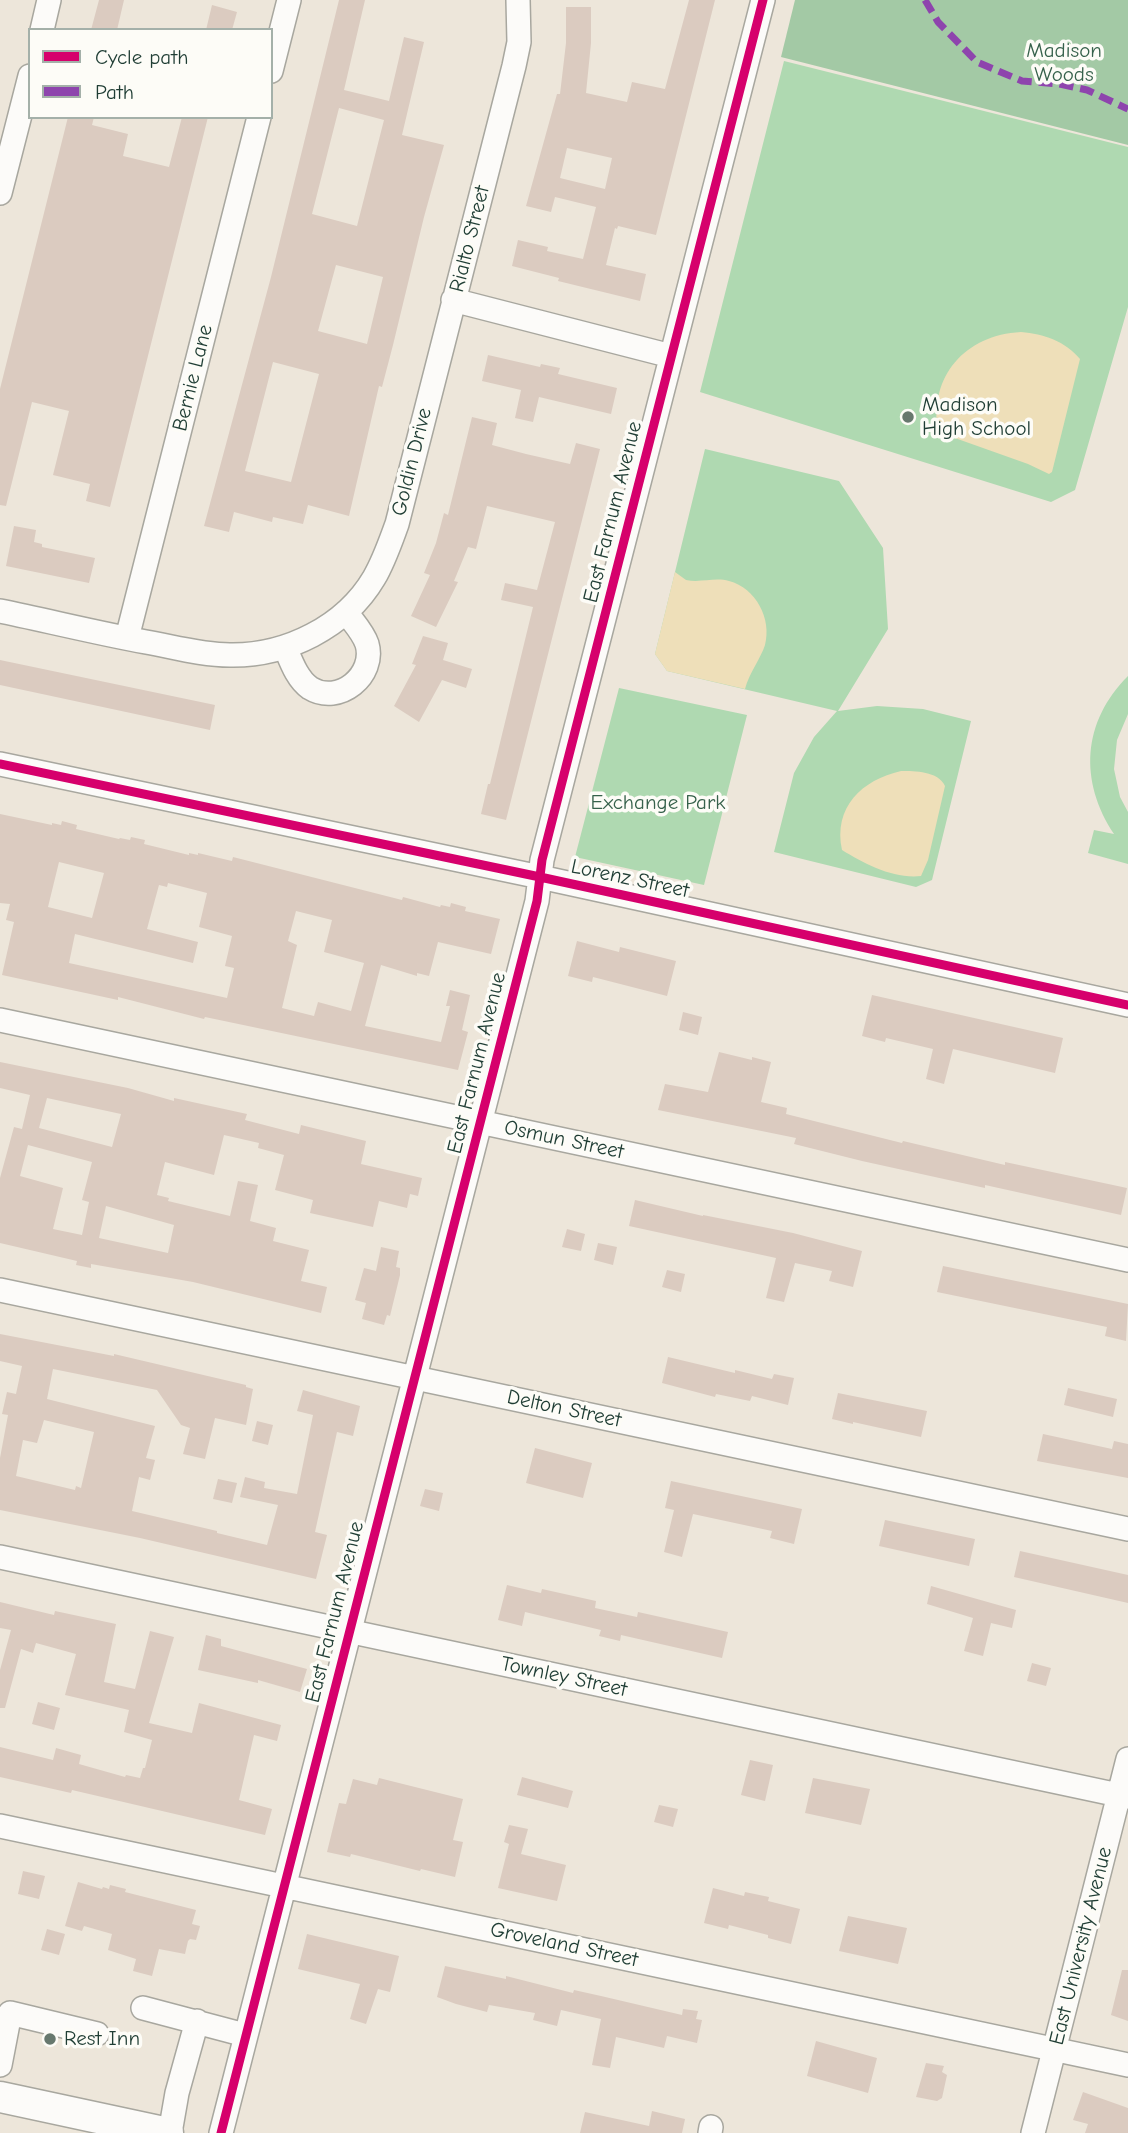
<!DOCTYPE html>
<html>
<head>
<meta charset="utf-8">
<style>
	body { margin:0 }
	#map { position:relative; width:1128px; height:2133px; overflow:hidden; background:#ede6da; font-family:"Comic Neue",sans-serif }
	canvas { display:block }
	.legend { position:absolute; left:28px; top:28px; width:245px; height:91px; box-sizing:border-box; background:#fdfcf7; border:2px solid #a4b0a9; margin:0; padding:9px 12px; list-style:none; font-size:21px; color:#1f3d34 }
	.legend li { display:flex; align-items:center; gap:14px; height:35px }
	.legend b { width:35px; border:2px solid #a4b0a9 }
</style>
</head>
<body>
<div id="map">
<canvas width="1128" height="2133"></canvas>
<ul class="legend">
<li><b style="height:9px;background:#d6006c"></b>Cycle path</li>
<li><b style="height:9px;background:#8e44ad"></b>Path</li>
</ul>
</div>
<script>
const g = document.querySelector('canvas').getContext('2d');
g.lineJoin = 'round';
function paint(path, color) { g.fillStyle = color; g.fill(path, 'evenodd'); }
function stroke(path, color, width, dash) { g.strokeStyle = color; g.lineWidth = width; g.lineCap = dash ? 'butt' : 'round'; g.setLineDash(dash || []); g.stroke(path); }
function write(font, color, halo, rows, align = 'center') {
  g.font = font + ' "Comic Neue",sans-serif'; g.lineWidth = 7; g.setLineDash([]); g.textBaseline = 'middle'; g.strokeStyle = halo; g.fillStyle = color; for (const [text, x, y, turn = 0] of rows) {
    g.save(); g.translate(x, y); g.rotate((+turn || 0) * Math.PI / 180); g.textAlign = isNaN(turn) ? turn : align; if (halo) g.strokeText(text, 0, 0); g.fillText(text, 0, 0); g.restore();
  }
}
const green = new Path2D(`
	M784 61 1128 147V307L1075 490 1051 502 700 392Z
	M705 449 839 481 883 548 888 629 838 711 877 706 923 709 971 721 932 880 916 887 774 852 794 773 814 737 837 711 667 671 655 654Z
	M1128 676V714L1117 740 1114 769 1120 797 1128 812V864L1088 853 1094 830 1114 834C1079 781 1082 722 1128 676Z
	M619 688 747 715 704 885 575 857Z`);
const forest = new Path2D(`
	M795 0H1128V145L781 57Z`);
const sand = new Path2D(`
	M1021 332C1044 334 1065 341 1080 359L1052 472 1049 474 1028 464 938 432C929 376 965 335 1021 332Z
	M675 572 686 580C701 583 715 577 729 581 756 588 772 619 765 645 761 658 749 673 745 689L667 671 655 654Z
	M901 771C915 771 938 771 945 786L928 860 921 876C893 879 865 864 842 850 833 807 862 780 901 771Z`);
const building = new Path2D(`
	M99 0H124L117 30H91Z
	M339 0H365L344 90 389 101 404 37 424 42 402 135 444 145 424 217 393 345 382 387 379 386 349 516 308 505 303 524 273 517 272 522 234 512 229 532 204 526 271 277ZM339 108 384 120 357 226 312 214ZM336 265 383 277 367 344 318 331ZM273 362 319 374 291 482 245 471Z
	M689 0H715L656 235 618 226 617 229 615 228 606 265 646 274 640 301 558 281 559 278 512 266 518 240 548 247 547 251 583 259 596 207 555 197 551 212 526 206 557 94H560L566 43V7H591V43L586 93 627 102 632 82 665 89ZM567 148 612 158 605 189 560 178Z
	M212 5 237 12 232 30H206Z
	M68 117H94L92 125 128 134 123 156 169 167 182 117H208L110 507 86 501 90 484 53 475 69 411 32 402 6 506 0 505V389Z
	M488 355 540 367 541 364 560 368 558 374 617 388 611 414 539 397 533 422 515 418 521 390 482 381Z
	M472 417 497 423 492 445 526 454 570 464 576 443 600 449 506 820 481 814 488 784H490L533 607 501 600 505 583 537 590 555 522 487 506 476 549 468 547 454 581 458 582 436 627 411 616 430 575 424 573 436 543 444 513 448 515Z
	M14 526 36 530 34 542 42 544V547L95 558 89 583 6 566Z
	M423 636 448 643 443 660 472 669 466 688 442 680 419 722 394 706 416 665 412 664Z
	M0 660 215 705 210 730 0 685Z
	M0 814 52 825V823L61 825 62 821 77 825 76 829 119 839 120 838 130 840 131 837 145 840 144 844 189 855V853L198 855V853L232 861 233 857 402 900 403 897 440 907 441 905 450 907 451 903 466 907 465 911 500 919 491 954 438 942 429 976 417 973V976L381 965 365 1026 441 1042 450 1006H446L450 990 470 995 462 1030 468 1032 458 1070 205 1017 204 1019 118 997V1000L2 975 14 922 6 920 10 904 0 903ZM59 862 104 873 92 918 48 907ZM168 883 207 893 199 927 232 936 225 966 234 968 227 998 69 963 75 934 193 963 198 942 147 929 159 885 167 887ZM296 911 332 920 324 952 364 963 351 1011 318 1002 314 1016 282 1008 297 945 288 941Z
	M577 941 619 952 620 947 676 961 667 996 593 977 592 982 568 976Z
	M872 995 1063 1038 1055 1073 953 1049 944 1084 926 1079 933 1049 886 1038 885 1042 862 1036Z
	M683 1012 702 1017 698 1035 679 1030Z
	M719 1052 752 1060V1057L771 1062 761 1102 787 1108 786 1114 902 1143 903 1141 1005 1165V1162L1127 1188 1121 1215 985 1185V1188L862 1161 794 1144 796 1138 658 1110 665 1084 708 1092Z
	M0 1062 128 1088 174 1101V1098L247 1114 245 1120 299 1134 301 1125 366 1141 361 1164 422 1178 418 1196 410 1194 407 1208 379 1201 373 1227 310 1213 313 1200 275 1190 284 1155 258 1148 259 1143 224 1135 214 1175 165 1162 157 1195 169 1198 168 1201 230 1216 238 1181 258 1185 250 1221 276 1228 273 1241 309 1250 301 1281 327 1287 321 1313 193 1282 91 1264V1268L76 1265 77 1261 0 1243V1178L14 1127 22 1129 30 1095 0 1088ZM47 1098 121 1114 112 1147 39 1128ZM28 1145 92 1162 82 1200 89 1202 82 1235 53 1229 63 1188 20 1176ZM106 1206 174 1225 168 1253 99 1238Z
	M635 1200 703 1216V1215L793 1233 862 1251 853 1287 829 1281 832 1271 795 1263 784 1302 766 1298 776 1258 629 1226Z
	M567 1229 585 1234 581 1251 562 1247Z
	M598 1243 617 1247 613 1265 594 1260Z
	M381 1247 399 1251 396 1267 400 1268V1275L390 1316 387 1315 384 1325 362 1319 366 1303 355 1300 364 1268 376 1271Z
	M943 1266 1128 1304 1126 1341 1105 1336 1107 1327 937 1292Z
	M667 1270 685 1274 681 1292 662 1287Z
	M0 1334 114 1356V1354L246 1385V1387L253 1389 246 1425 215 1418 205 1459 183 1454 190 1428 181 1425 157 1390 53 1369 47 1399 155 1426 146 1458 155 1460 150 1480 139 1477 132 1511 217 1531V1533L267 1545 278 1505 240 1497 245 1477 265 1482 264 1488 297 1494 313 1415 297 1411 303 1390 360 1406 353 1436 337 1432 315 1532 327 1535 316 1579 140 1538 0 1510V1458L8 1415 2 1414 7 1392 16 1394 22 1366 0 1361ZM44 1420 94 1432 81 1488 76 1486 75 1490 16 1476 23 1440 37 1443Z
	M668 1357 735 1373V1370L772 1379 774 1374 794 1378 788 1405 752 1396 750 1401 716 1394 715 1397 662 1383Z
	M1068 1388 1117 1399 1113 1417 1064 1405Z
	M838 1393 927 1411 921 1437 853 1422V1424L832 1419Z
	M257 1421 273 1425 268 1445 252 1441Z
	M1043 1434 1112 1449 1114 1441 1128 1444V1478L1037 1461Z
	M535 1448 592 1463 583 1498 526 1483Z
	M218 1479 237 1483 232 1503 213 1499Z
	M671 1481 802 1509 794 1544 770 1538 772 1531 693 1514 682 1557 664 1552 674 1510 665 1508Z
	M425 1489 443 1493 439 1511 420 1506Z
	M885 1520 975 1539 969 1566 879 1546Z
	M1020 1551 1128 1575V1603L1014 1577Z
	M507 1585 541 1593 542 1589 596 1601 595 1608 637 1617 638 1612 728 1632 722 1658 621 1635 620 1641 599 1636 601 1630 525 1612 522 1626 498 1620Z
	M931 1586 1016 1610 1012 1628 991 1623 983 1656 964 1651 973 1618 927 1604Z
	M0 1602 54 1615 55 1611 116 1624 104 1682 135 1689 150 1631 174 1637 149 1723 192 1733 199 1703 281 1725 277 1741 254 1735 239 1800 272 1809 265 1835 72 1790 71 1793 0 1777V1747L53 1760 56 1748 81 1755 79 1764 125 1777 126 1775 140 1778 143 1768H145L152 1740 124 1732 129 1710 65 1695 76 1654 36 1643 33 1653 21 1649 5 1708H0V1670L11 1630 0 1628Z
	M206 1635 221 1639V1646L307 1669 300 1692 258 1680V1683L198 1670Z
	M1032 1663 1051 1668 1046 1686 1027 1681Z
	M38 1702 60 1708 54 1730 32 1724Z
	M750 1760 773 1765 765 1801 741 1795Z
	M522 1777 573 1791 568 1808 517 1795Z
	M379 1778 463 1799 453 1840 463 1842 455 1877 421 1869 420 1871 351 1854 350 1857 327 1852 339 1803 346 1804 353 1779 377 1785Z
	M813 1778 870 1789 861 1825 805 1813Z
	M659 1805 678 1809 673 1827 654 1822Z
	M509 1825 528 1829 521 1854 566 1865 557 1901 498 1888 509 1844 504 1842Z
	M23 1871 45 1876 39 1899 18 1894Z
	M78 1882 102 1889 103 1887 109 1889 110 1885 126 1889 125 1892 196 1910 192 1924 200 1926 196 1940 190 1939 188 1941 185 1954 159 1949 152 1976 133 1971 136 1959 108 1950 112 1934 84 1926 82 1931 65 1926Z
	M713 1888 744 1896 745 1892 769 1897 768 1901 800 1909 791 1944 768 1938V1935L729 1925 728 1929 704 1923Z
	M848 1916 907 1928 898 1964 839 1951Z
	M47 1929 65 1934 59 1955 41 1950Z
	M307 1934 399 1956 390 1992 378 1989 366 2024 350 2019 360 1984 298 1969Z
	M445 1966 506 1979V1976L573 1993 574 1990 601 1996 682 2015 683 2009 698 2011 696 2019 702 2020 697 2043 667 2036 664 2048 616 2037 610 2068 592 2065 601 2019 561 2010 557 2026 533 2020 535 2013 489 2005 487 2012 456 2004 437 1997Z
	M1122 1970H1128V2021L1111 2015Z
	M816 2041 877 2058 868 2093 807 2076Z
	M926 2063 944 2066 942 2072 947 2075 942 2098 937 2101 916 2097Z
	M1083 2092 1128 2108V2133H1085L1088 2124 1073 2120Z
	M652 2111 685 2119 682 2133H580L585 2112 649 2126Z`);
const minor = new Path2D(`
	M42 30 49 0
	M271 71 289 0
	M0 193 30 76
	M453 300 671 356
	M0 611C49 621 97 633 146 642 174 647 202 655 230 655 286 656 345 627 374 578 384 561 390 543 397 524L514 66 519 42 518 0
	M127 638 259 117
	M285 647C291 661 297 679 310 688 339 706 376 675 367 644 363 632 353 622 346 612
	M0 764 540 877 1128 1005
	M0 1020 1128 1260
	M0 1290 1128 1529
	M0 1557 1128 1797
	M0 1826 1128 2065
	M143 2008 245 2035
	M0 2065 10 2013 97 2034
	M170 2133 177 2093 197 2021
	M221 2133 537 901 542 860 763 0
	M710 2133 711 2127
	M1033 2133 1128 1759`);
const major = new Path2D(`
	M0 2097 168 2133`);
const quiet = new Path2D(`
	M925 0 938 22 977 62 1022 81 1059 84 1087 90 1128 109`);
const cycleway = new Path2D(`
	M0 764 540 877 1128 1005
	M221 2133 537 901 542 860 763 0`);
const markers = [
	[908,417,7,"#67786e"],
	[50,2039,7,"#67786e"]
];
const parkNames = [
	["Madison",1064,51],
	["Woods",1064,75],
	["Exchange Park",658,803]
];
const streetNames = [
	["Rialto Street",470,239,-76],
	["Bernie Lane",193,378,-76],
	["Goldin Drive",412,462,-76],
	["East Farnum Avenue",613,512,-76],
	["Lorenz Street",630,879,12],
	["East Farnum Avenue",477,1063,-76],
	["Osmun Street",564,1140,12],
	["Delton Street",564,1409,12],
	["East Farnum Avenue",335,1612,-76],
	["Townley Street",564,1677,12],
	["Groveland Street",564,1945,12],
	["East University Avenue",1081,1946,-76]
];
const poiNames = [
	["Madison",922,405],
	["High School",922,429],
	["Rest Inn",64,2039]
];
paint(green, '#afd9b1');
paint(forest, '#a3c9a5');
paint(sand, '#eedfb9');
paint(building, '#dbcbc0');
stroke(minor, '#a8a79f', 26);
stroke(major, '#a8a79f', 33);
stroke(minor, '#fcfbf9', 23);
stroke(major, '#fcfbf9', 30);
stroke(quiet, '#8e44ad', 7, [14, 7]);
stroke(cycleway, '#d6006c', 9);
for (const [x, y, r, color] of markers) { const dot = new Path2D(); dot.arc(x, y, r, 0, 2 * Math.PI); g.fillStyle = color; g.fill(dot); stroke(dot, '#fdfcf7', 2.5); }
write('21px', '#36614b', '#fdfcf7', parkNames);
write('21px', '#1f3d34', '#fdfcf7', streetNames);
write('21px', '#1f3d34', '#fdfcf7', poiNames, 'left');
</script>
</body>
</html>
